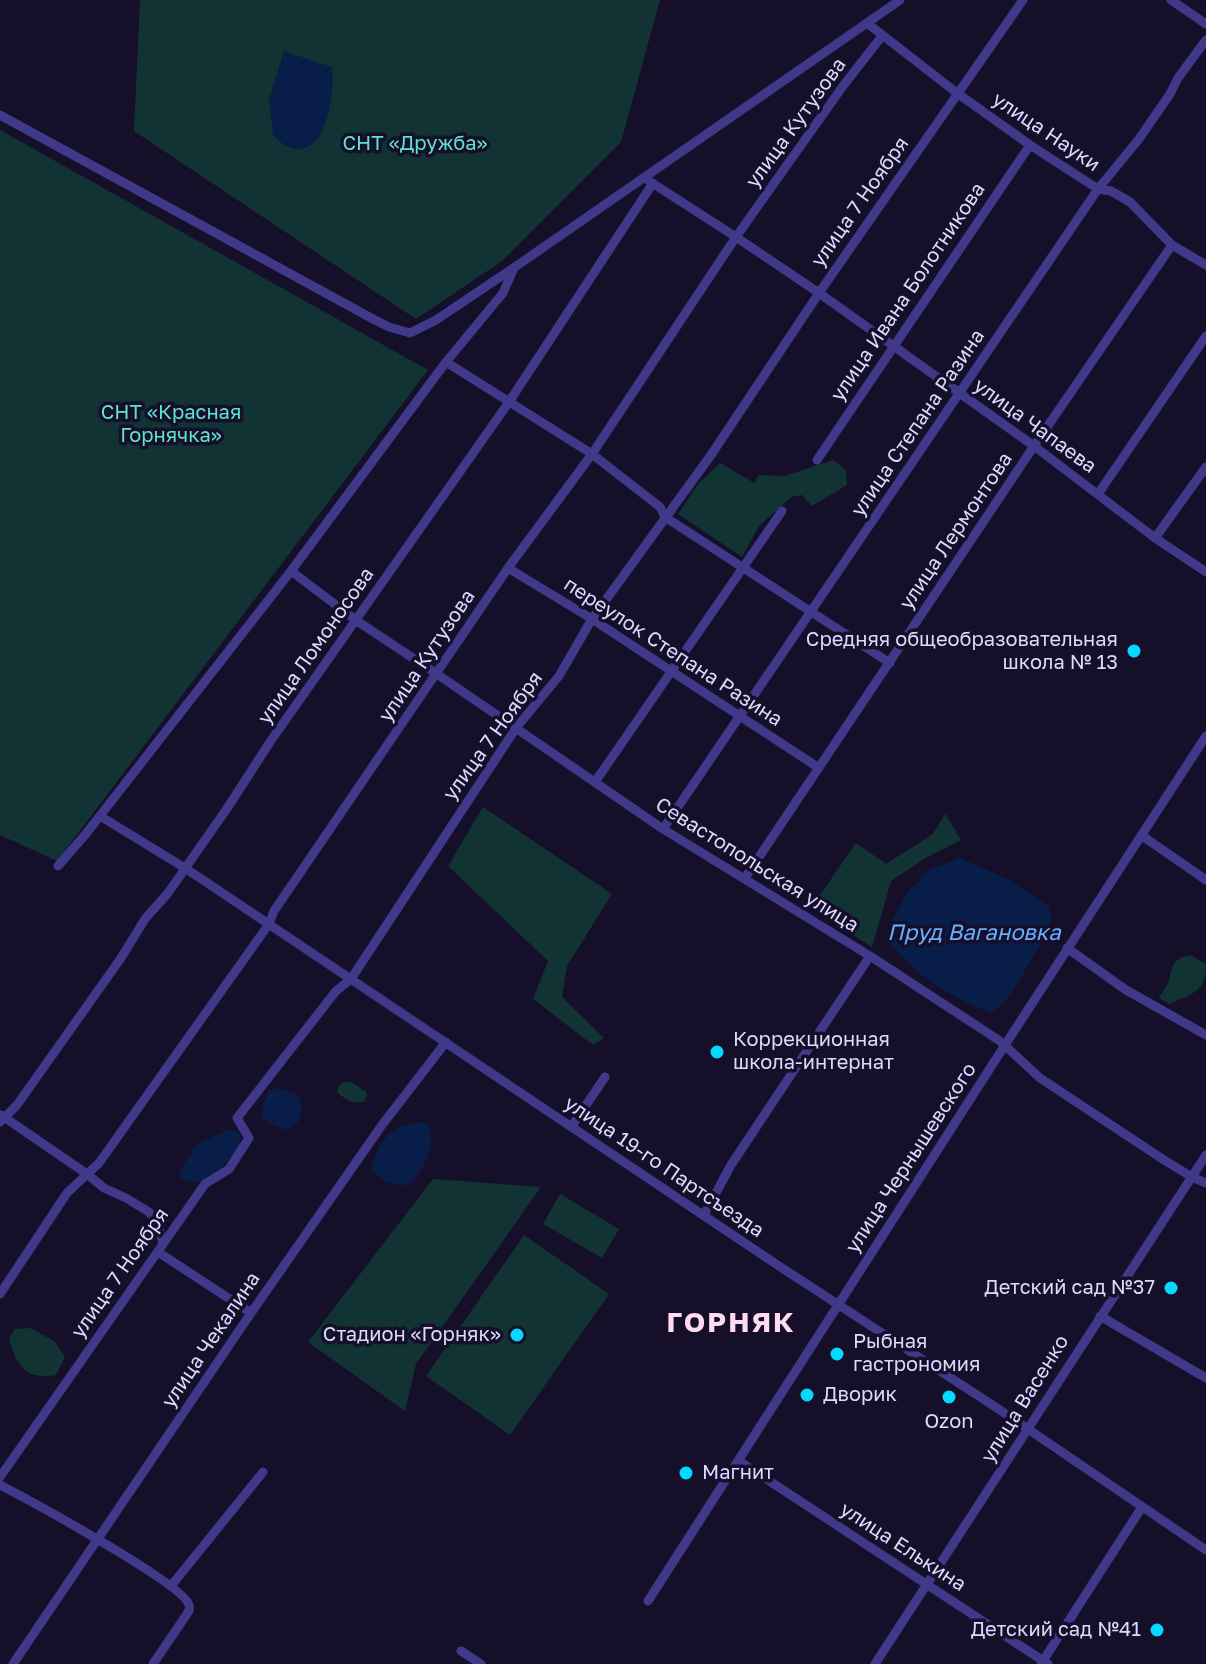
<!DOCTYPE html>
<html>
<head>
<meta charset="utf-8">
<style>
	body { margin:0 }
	canvas { display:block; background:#150f2a }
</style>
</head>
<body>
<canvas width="1206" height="1664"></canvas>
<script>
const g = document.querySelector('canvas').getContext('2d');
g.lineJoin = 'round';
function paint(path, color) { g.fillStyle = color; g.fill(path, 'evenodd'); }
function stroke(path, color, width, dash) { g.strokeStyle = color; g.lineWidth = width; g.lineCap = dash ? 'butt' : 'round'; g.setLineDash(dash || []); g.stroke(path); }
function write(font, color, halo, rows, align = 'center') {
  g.font = font + ' "Golos Text",sans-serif'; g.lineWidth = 7; g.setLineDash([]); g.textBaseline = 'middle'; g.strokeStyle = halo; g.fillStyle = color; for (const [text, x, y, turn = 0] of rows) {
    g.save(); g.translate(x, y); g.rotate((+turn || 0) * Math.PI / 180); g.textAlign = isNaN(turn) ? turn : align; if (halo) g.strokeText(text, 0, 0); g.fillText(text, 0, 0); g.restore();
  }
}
const green = new Path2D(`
	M140 0H660L621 142 502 261 416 319 134 131Z
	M0 130 428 370 57 861 0 835Z
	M833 460 846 470 847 485 812 506 802 495 791 497 759 526 742 557 678 514 698 484 720 463 754 483 759 475 785 476Z
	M483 807 612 894 567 966 562 997 604 1038 593 1045 533 999 548 961 448 866Z
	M945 814 961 840 927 857 891 881 872 947 811 908 856 843 886 864 933 834Z
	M1190 955 1206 964C1206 992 1192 994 1169 1004L1159 998C1162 991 1168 986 1169 980 1173 965 1172 959 1190 955Z
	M344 1082H351L366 1092 367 1096 364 1102C353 1104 345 1099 337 1092L339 1085Z
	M433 1179 541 1187 416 1364 405 1411 308 1342Z
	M560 1194 619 1229 602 1258 543 1224Z
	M524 1235 609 1294 510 1435 426 1376Z
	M30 1328 54 1341 65 1357 56 1375C24 1380 17 1366 9 1338L15 1329Z`);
const water = new Path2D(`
	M284 51 332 67C335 91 327 163 288 147 283 145 277 139 273 135L269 100Z
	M960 858 1010 880 1048 906 1052 918 1038 948 1010 996 992 1013C952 998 917 977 890 943L893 919 907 893 929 870Z
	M277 1088 298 1095C304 1109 303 1125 286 1130L267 1122 261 1117 264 1102 269 1091Z
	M413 1123H428C429 1129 432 1137 431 1143 430 1158 419 1174 409 1185 392 1185 382 1182 371 1169 379 1143 386 1129 413 1123Z
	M230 1129 240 1134C241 1157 217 1171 200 1183L187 1181 179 1176 181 1169 197 1144Z`);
const minor = new Path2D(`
	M1171 0 1206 24
	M867 23 957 93 1030 145 1098 189 1111 191 1130 202 1172 245 1206 265
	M0 115 373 319 389 327 410 333 436 320 515 267 900 0
	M649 181 736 237 819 293 1034 446 1155 538 1206 572
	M446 362 592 454 660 507 665 517 890 663
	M817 460 1030 145
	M1098 494 1206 336
	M1155 538 1206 467
	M508 568 592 619 819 768
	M291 571 357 621 437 674 663 829 870 956 1000 1041 1040 1078 1164 1160 1192 1177 1206 1183
	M595 782 782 511
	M100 816 185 868 779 1266 997 1408 1206 1550
	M663 829 1098 189 1139 139 1170 94 1178 78 1206 40
	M1141 835 1206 880
	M58 866 85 835 291 571 446 362 503 293 513 270
	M745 878 1034 446 1172 245
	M1067 948 1126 990 1206 1035
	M1 1115 87 1174 104 1188 126 1198 149 1212 157 1222 163 1243
	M0 1122 17 1105 121 958 145 919 168 893 228 807 270 742 509 402 653 183
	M572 1126 605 1077
	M704 1215 731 1165 870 956
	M158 1252 251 1313
	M0 1294 67 1193 99 1163 269 924 274 911 508 568 592 454 736 237 843 86 882 36
	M1100 1316 1206 1378
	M739 1461 1048 1664
	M0 1477 205 1184 229 1169 249 1138 237 1118 336 991 351 979 516 728 559 676 592 619 711 455 819 293 1023 0
	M0 1485C27 1499 184 1584 189 1605 190 1607 189 1609 189 1611L153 1664
	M171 1586 263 1472
	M648 1601 1005 1045 1206 736
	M461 1651 481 1664
	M13 1664 251 1313 382 1125 446 1042
	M875 1664 1206 1155
	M1041 1664 1142 1507`);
const markers = [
	[1134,651,8,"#04d9ff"],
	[717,1052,8,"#04d9ff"],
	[1171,1288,8,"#04d9ff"],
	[517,1335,8,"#04d9ff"],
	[837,1354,8,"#04d9ff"],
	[807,1395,8,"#04d9ff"],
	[949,1397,8,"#04d9ff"],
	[686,1473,8,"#04d9ff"],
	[1157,1630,8,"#04d9ff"]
];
const streetNames = [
	["улица Кутузова",796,123,-54],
	["улица Науки",1046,132,34],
	["улица 7 Ноября",860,202,-55],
	["улица Ивана Болотникова",908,292,-56],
	["улица Степана Разина",918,423,-56],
	["улица Чапаева",1035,426,36],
	["улица Лермонтова",956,531,-56],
	["улица Ломоносова",316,646,-55],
	["переулок Степана Разина",673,652,33],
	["улица Кутузова",427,656,-56],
	["улица 7 Ноября",493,736,-54],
	["Севастопольская улица",757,865,32],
	["улица Чернышевского",911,1158,-57],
	["улица 19-го Партсъезда",664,1167,34],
	["улица 7 Ноября",120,1273,-55],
	["улица Чекалина",211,1340,-56],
	["улица Васенко",1025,1399,-58],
	["улица Елькина",903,1547,33]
];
const parkNames = [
	["СНТ «Дружба»",415,144],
	["СНТ «Красная",171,413],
	["Горнячка»",171,436]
];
const poiNames = [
	["Средняя общеобразовательная",1118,640],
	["школа № 13",1118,663],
	["Коррекционная",733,1040,"left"],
	["школа-интернат",733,1063,"left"],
	["Детский сад №37",1155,1288],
	["Стадион «Горняк»",501,1335],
	["Рыбная",853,1342,"left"],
	["гастрономия",853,1365,"left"],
	["Дворик",823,1395,"left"],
	["Ozon",949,1422,"center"],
	["Магнит",702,1473,"left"],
	["Детский сад №41",1141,1630]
];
const waterNames = [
	["Пруд Вагановка",974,933]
];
const districtNames = [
	["ГОРНЯК",731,1323]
];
paint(green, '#123334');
paint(water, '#091d49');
stroke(minor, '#40398a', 9);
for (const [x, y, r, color] of markers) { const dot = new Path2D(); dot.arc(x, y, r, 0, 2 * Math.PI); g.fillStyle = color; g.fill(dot); stroke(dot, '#150f2a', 3); }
write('20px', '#ded8ff', '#150f2a', streetNames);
write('20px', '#5fe4ca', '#150f2a', parkNames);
write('20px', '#ded8ff', '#150f2a', poiNames, 'right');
write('italic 22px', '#66b0ff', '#150f2a', waterNames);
g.letterSpacing = '2px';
write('bold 28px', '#ffdaf0', '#150f2a', districtNames);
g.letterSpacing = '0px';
</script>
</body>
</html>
